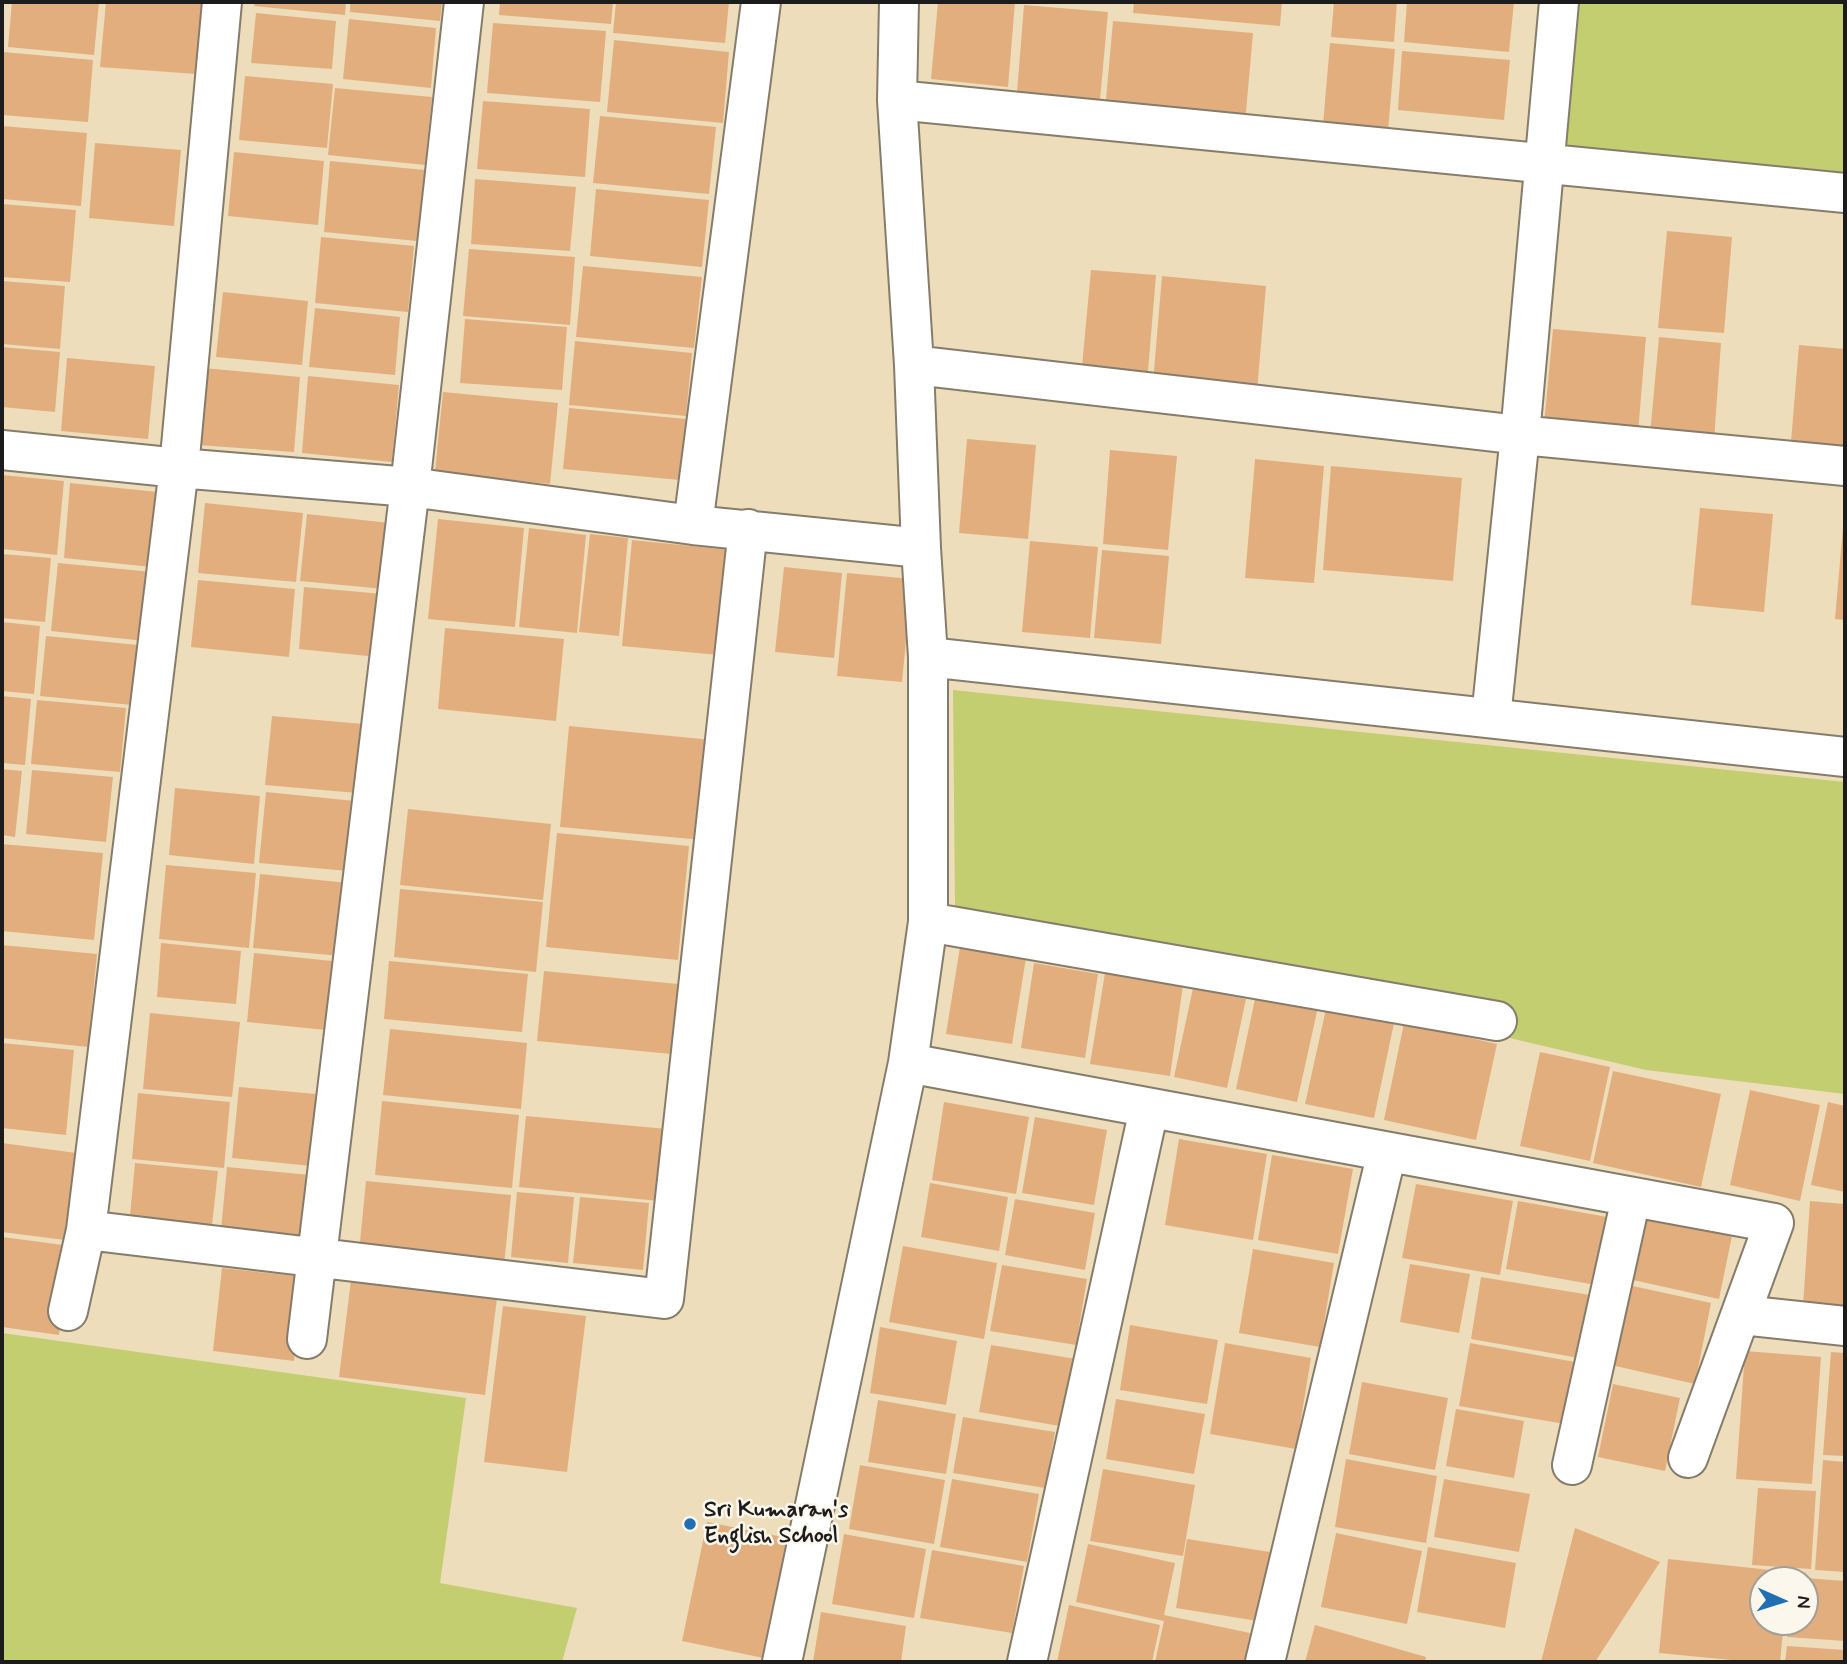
<!DOCTYPE html>
<html>
<head>
<meta charset="utf-8">
<style>
	body { margin:0 }
	#map { position:relative; width:1847px; height:1664px; overflow:hidden; background:#eeddba; font-family:Mynerve,sans-serif }
	canvas { display:block }
	.frame { position:absolute; inset:0; border:4px solid #1c1c1c; pointer-events:none }
	.north { position:absolute; left:1749px; top:1566px; width:70px; height:70px; box-sizing:border-box; background:#fbf7ec; border:2px solid #a29f99; border-radius:50%; rotate:93deg; font-size:19px; font-weight:700; line-height:28px; text-align:center; color:#1c1c1c }
	.north::after { content:''; display:block; margin:auto; width:24px; height:32px; background:#1f6fb2; clip-path:polygon(50% 0,100% 100%,50% 72%,0 100%) }
</style>
</head>
<body>
<div id="map">
<canvas width="1847" height="1664"></canvas>
<div class="frame"></div>
<div class="north">N</div>
</div>
<script>
const g = document.querySelector('canvas').getContext('2d');
g.lineJoin = 'round';
function paint(path, color) { g.fillStyle = color; g.fill(path, 'evenodd'); }
function stroke(path, color, width, dash) { g.strokeStyle = color; g.lineWidth = width; g.lineCap = dash ? 'butt' : 'round'; g.setLineDash(dash || []); g.stroke(path); }
function write(font, color, halo, rows, align = 'center') {
  g.font = font + ' Mynerve,sans-serif'; g.lineWidth = 5; g.setLineDash([]); g.textBaseline = 'middle'; g.strokeStyle = halo; g.fillStyle = color; for (const [text, x, y, turn = 0] of rows) {
    g.save(); g.translate(x, y); g.rotate((+turn || 0) * Math.PI / 180); g.textAlign = isNaN(turn) ? turn : align; if (halo) g.strokeText(text, 0, 0); g.fillText(text, 0, 0); g.restore();
  }
}
const green = new Path2D(`
	M1578 2H1845V172L1562 147Z
	M953 690 1845 782V1094L1646 1070 955 908Z
	M2 1333 466 1398 440 1583 577 1608 562 1662H2Z`);
const building = new Path2D(`
	M12 2H99L94 55 8 47Z
	M106 2H203L196 74 100 67Z
	M255 2H346L345 15 254 6Z
	M350 2H442L440 21 350 12Z
	M500 2H613L611 24 499 15Z
	M616 2H729L725 43 613 33Z
	M938 2H1015L1008 87 931 79Z
	M1134 2H1282L1280 26 1133 13Z
	M1334 2H1397L1394 42 1331 37Z
	M1407 2H1514L1509 52 1404 42Z
	M1024 5 1108 12 1100 100 1017 92Z
	M256 13 336 21 332 69 251 63Z
	M349 19 436 28 431 88 343 79Z
	M1113 21 1253 33 1245 123 1105 111Z
	M493 23 606 31 600 102 487 93Z
	M614 40 729 52 723 123 607 112Z
	M1330 43 1395 49 1388 131 1323 125Z
	M1402 51 1510 60 1504 120 1398 110Z
	M3 52 93 60 88 122 2 115Z
	M245 76 333 84 327 148 239 140Z
	M335 88 432 97 425 165 328 155Z
	M483 101 590 109 585 177 477 169Z
	M600 116 716 127 709 194 593 183Z
	M2 126 87 133 81 206 2 199Z
	M95 143 181 150 174 226 89 218Z
	M234 152 324 161 318 225 228 216Z
	M330 161 425 170 417 241 324 232Z
	M475 179 576 187 570 251 471 244Z
	M596 189 709 200 702 267 590 256Z
	M2 204 76 210 70 282 2 277Z
	M1667 231 1732 237 1724 333 1658 328Z
	M321 237 414 246 408 312 315 303Z
	M469 249 575 257 570 325 463 316Z
	M583 266 702 277 694 348 576 337Z
	M1091 270 1156 275 1147 383 1081 377Z
	M1162 276 1266 286 1257 391 1153 382Z
	M2 281 65 286 60 349 2 344Z
	M223 292 308 301 302 365 216 357Z
	M315 308 400 317 395 375 309 367Z
	M465 319 567 327 562 390 460 383Z
	M1553 329 1646 337 1638 433 1544 425Z
	M1659 337 1721 343 1714 440 1650 435Z
	M575 341 692 353 686 416 569 405Z
	M1799 345 1845 349V447L1791 442Z
	M2 347 60 352 55 412 2 407Z
	M67 358 155 366 148 439 61 431Z
	M204 368 300 377 294 452 198 445Z
	M308 376 399 385 392 462 302 453Z
	M443 392 558 403 550 484 435 472Z
	M569 408 686 419 680 480 563 469Z
	M967 439 1036 445 1028 539 959 533Z
	M1110 450 1177 456 1168 550 1103 544Z
	M1255 459 1324 466 1314 583 1245 578Z
	M1331 466 1462 478 1453 581 1323 570Z
	M2 475 64 481 57 555 2 549Z
	M70 483 158 492 152 567 64 558Z
	M205 503 303 513 296 582 198 573Z
	M1700 508 1773 514 1764 612 1691 605Z
	M307 514 390 523 384 589 300 581Z
	M438 519 524 528 515 627 428 619Z
	M1843 527H1845V620L1835 619Z
	M529 528 586 535 577 633 519 627Z
	M590 534 628 538 619 636 579 632Z
	M632 540 740 551 729 656 622 646Z
	M1030 541 1098 547 1090 638 1022 632Z
	M1102 550 1169 556 1161 644 1094 638Z
	M2 554 51 558 45 622 2 618Z
	M58 563 152 572 145 641 51 631Z
	M784 567 842 573 834 658 775 652Z
	M847 573 912 579 902 682 837 676Z
	M198 580 295 589 289 657 191 647Z
	M304 587 383 594 377 657 299 649Z
	M2 622 40 626 34 694 2 691Z
	M445 628 564 639 556 721 438 709Z
	M46 636 138 645 132 705 40 696Z
	M2 696 31 699 25 765 2 763Z
	M37 700 126 708 120 772 31 764Z
	M272 716 363 724 357 793 265 785Z
	M569 726 712 740 703 840 560 827Z
	M2 769 22 771 15 837 2 835Z
	M32 770 113 777 106 842 26 834Z
	M175 788 260 796 254 864 169 855Z
	M266 792 355 801 348 871 259 863Z
	M408 809 551 824 543 900 400 885Z
	M557 833 689 846 678 960 546 947Z
	M2 844 103 853 94 940 2 931Z
	M166 865 256 873 249 948 159 939Z
	M260 874 348 883 341 956 253 948Z
	M400 889 543 902 536 972 394 957Z
	M161 943 241 951 236 1004 157 997Z
	M2 945 97 954 88 1047 2 1038Z
	M960 947 1026 958 1012 1044 946 1034Z
	M254 953 342 962 336 1031 247 1022Z
	M389 961 528 974 522 1032 384 1019Z
	M1034 963 1098 974 1085 1058 1021 1048Z
	M544 971 678 984 671 1054 537 1041Z
	M1105 973 1183 985 1170 1076 1090 1064Z
	M1193 988 1246 999 1227 1088 1174 1077Z
	M1256 994 1318 1007 1297 1102 1236 1089Z
	M1326 1009 1394 1023 1374 1118 1305 1104Z
	M150 1013 240 1022 232 1097 143 1089Z
	M1404 1023 1497 1044 1476 1140 1384 1120Z
	M390 1029 527 1043 521 1109 383 1095Z
	M2 1043 74 1050 66 1135 2 1128Z
	M1540 1052 1610 1067 1590 1161 1520 1146Z
	M1613 1071 1721 1094 1701 1187 1593 1163Z
	M239 1087 327 1095 321 1167 232 1158Z
	M1750 1090 1820 1105 1800 1201 1730 1185Z
	M138 1093 230 1102 224 1168 132 1159Z
	M382 1101 519 1115 512 1188 375 1175Z
	M944 1102 1029 1117 1016 1194 932 1180Z
	M1828 1102 1845 1106V1192L1811 1185Z
	M526 1116 667 1129 659 1201 519 1187Z
	M1035 1117 1107 1130 1094 1205 1022 1193Z
	M1179 1139 1267 1154 1253 1240 1165 1225Z
	M2 1143 76 1153 65 1240 2 1232Z
	M1272 1155 1353 1169 1338 1254 1258 1240Z
	M135 1163 218 1171 211 1234 129 1226Z
	M227 1167 320 1176 313 1249 220 1240Z
	M366 1181 511 1195 504 1266 359 1252Z
	M930 1183 1008 1197 999 1251 921 1237Z
	M1416 1184 1513 1201 1500 1275 1402 1258Z
	M517 1192 574 1197 568 1263 511 1257Z
	M580 1197 649 1203 643 1270 573 1263Z
	M1015 1199 1095 1213 1085 1270 1005 1255Z
	M1518 1201 1607 1217 1596 1285 1506 1269Z
	M1810 1201 1845 1204V1309L1803 1306Z
	M1647 1212 1733 1231 1719 1299 1633 1280Z
	M2 1237 71 1246 59 1335 2 1327Z
	M903 1246 997 1263 984 1339 889 1322Z
	M1253 1249 1334 1263 1320 1347 1239 1333Z
	M1410 1264 1470 1274 1459 1333 1400 1322Z
	M1002 1265 1087 1279 1076 1345 990 1331Z
	M222 1268 303 1277 294 1361 213 1351Z
	M1481 1277 1590 1295 1579 1358 1471 1339Z
	M351 1280 497 1298 485 1395 339 1377Z
	M1628 1285 1711 1303 1695 1384 1611 1365Z
	M503 1306 586 1316 567 1472 484 1462Z
	M1130 1325 1218 1340 1207 1404 1120 1390Z
	M880 1327 957 1341 946 1405 870 1393Z
	M1225 1343 1311 1358 1296 1449 1210 1434Z
	M1470 1343 1575 1362 1565 1424 1459 1406Z
	M991 1345 1082 1360 1071 1428 979 1412Z
	M1745 1351 1821 1357 1812 1484 1736 1479Z
	M1831 1352 1845 1353V1456L1823 1455Z
	M1362 1382 1448 1398 1435 1470 1349 1454Z
	M1613 1384 1680 1398 1665 1471 1598 1457Z
	M1116 1399 1205 1414 1194 1474 1106 1459Z
	M878 1400 956 1414 946 1474 868 1462Z
	M1456 1409 1524 1421 1514 1478 1446 1466Z
	M963 1417 1055 1432 1045 1488 953 1473Z
	M1346 1459 1437 1476 1426 1543 1335 1527Z
	M1823 1460 1845 1462V1572L1815 1570Z
	M860 1465 945 1480 934 1544 849 1529Z
	M1103 1469 1195 1485 1183 1556 1090 1541Z
	M952 1479 1039 1494 1027 1562 940 1547Z
	M1444 1479 1530 1494 1519 1552 1434 1537Z
	M1758 1488 1816 1491 1811 1569 1752 1565Z
	M707 1522 798 1540 773 1660 682 1641Z
	M1575 1528 1660 1562 1595 1662H1541Z
	M1336 1533 1422 1551 1407 1624 1321 1607Z
	M844 1534 926 1549 914 1618 832 1604Z
	M1187 1539 1270 1552 1258 1621 1176 1608Z
	M1088 1544 1175 1563 1164 1615 1250 1633 1244 1662H1155L1164 1621 1076 1602Z
	M1428 1547 1516 1563 1505 1628 1417 1612Z
	M932 1550 1024 1566 1012 1633 920 1618Z
	M1668 1559 1789 1572 1788 1580H1763V1622H1784L1780 1662H1752L1659 1653Z
	M1805 1578 1845 1581V1641L1787 1637 1788 1622H1805Z
	M1069 1605 1160 1625 1152 1662H1057Z
	M821 1612 906 1626 901 1662H813Z
	M1315 1625 1426 1657 1425 1662H1305Z
	M1787 1646 1845 1650V1662H1785Z`);
const street = new Path2D(`
	M899 2 897 100 914 365
	M897 100 1845 193
	M2 450 179 468 410 487 693 525 921 548 914 365 1520 435 1845 466
	M693 525 761 2
	M928 657 1845 757
	M1491 718 1520 435 1559 2
	M928 922 1497 1021
	M908 1063 1774 1223 1688 1458
	M86 1230 664 1299 748 529
	M68 1311 86 1230 179 468 222 2
	M1742 1315 1845 1326
	M307 1339 410 487 464 2
	M1572 1465 1631 1198
	M782 1662 908 1063 928 922V657L921 548
	M1027 1662 1149 1109
	M1265 1662 1387 1152`);
const markers = [
	[690,1524,7,"#1f6fb2"]
];
const poiNames = [
	["Sri Kumaran's",704,1511],
	["English School",704,1537]
];
paint(green, '#c2ce6f');
paint(building, '#e3ae7e');
stroke(street, '#857c6b', 42);
stroke(street, '#fff', 38);
for (const [x, y, r, color] of markers) { const dot = new Path2D(); dot.arc(x, y, r, 0, 2 * Math.PI); g.fillStyle = color; g.fill(dot); stroke(dot, '#fbf7ec', 2.5); }
write('bold 23px', '#1c1c1c', '#fbf7ec', poiNames, 'left');
</script>
</body>
</html>
